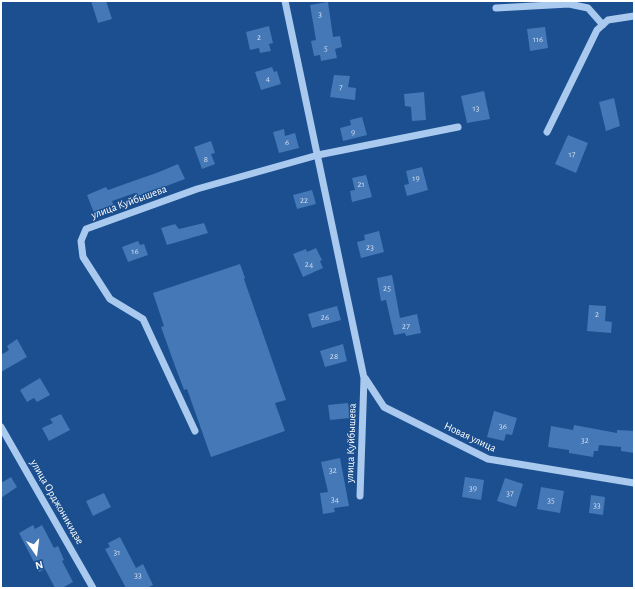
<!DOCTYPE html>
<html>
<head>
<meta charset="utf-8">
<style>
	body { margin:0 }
	#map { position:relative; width:635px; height:589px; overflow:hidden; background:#1b4f8f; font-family:"Alegreya Sans",sans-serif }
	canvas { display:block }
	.frame { position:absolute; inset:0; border:2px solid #fff; pointer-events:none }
	.north { position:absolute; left:16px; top:533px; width:40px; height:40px; -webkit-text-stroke:3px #1b4f8f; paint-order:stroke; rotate:166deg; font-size:11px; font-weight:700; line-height:16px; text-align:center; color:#fff }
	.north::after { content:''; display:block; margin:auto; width:14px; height:18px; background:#fff; clip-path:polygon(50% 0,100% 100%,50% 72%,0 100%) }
</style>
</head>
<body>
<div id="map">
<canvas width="635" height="589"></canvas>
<div class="frame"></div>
<div class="north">N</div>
</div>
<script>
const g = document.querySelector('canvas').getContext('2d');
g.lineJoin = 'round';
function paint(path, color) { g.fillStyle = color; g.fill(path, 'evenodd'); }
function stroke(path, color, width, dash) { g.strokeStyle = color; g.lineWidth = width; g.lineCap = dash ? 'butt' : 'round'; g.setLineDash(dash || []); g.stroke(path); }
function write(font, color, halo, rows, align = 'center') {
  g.font = font + ' "Alegreya Sans",sans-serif'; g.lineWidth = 3; g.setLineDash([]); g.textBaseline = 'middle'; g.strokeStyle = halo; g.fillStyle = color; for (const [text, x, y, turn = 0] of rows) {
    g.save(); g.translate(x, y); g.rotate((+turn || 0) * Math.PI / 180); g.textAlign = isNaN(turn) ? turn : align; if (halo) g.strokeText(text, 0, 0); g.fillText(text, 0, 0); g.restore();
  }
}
const building = new Path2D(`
	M91 1H106L112 19 98 23Z
	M328 2 333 37 340 36 342 47 335 49 337 58 321 61 320 55 314 56 311 41 316 40 310 5Z
	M269 26 273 43 269 44 271 51 260 53 259 48 250 50 246 32Z
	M545 27 548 48 530 51 527 29Z
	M272 67 274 72 277 71 281 84 261 90 255 72Z
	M334 75 350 76 348 87 356 88 355 100 330 97Z
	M484 91 490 119 467 123 461 96Z
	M424 92 426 120 412 121 411 107 405 106 404 94Z
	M614 98 620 126 606 131 599 102Z
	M362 117 367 135 343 141 340 128 351 125 350 120Z
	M284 129 285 136 295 133 299 148 279 153 273 132Z
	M568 135 588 143 576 173 555 164Z
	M211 141 215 153 211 154 215 164 202 169 194 147Z
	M178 164 185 179 137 197 135 193 112 201 114 206 94 213 87 195 106 187 108 190 159 172Z
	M422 167 428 190 407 196 404 185 409 184 406 171Z
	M366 175 372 197 352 202 350 191 355 190 352 178Z
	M312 190 316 204 297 209 293 195Z
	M204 223 208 233 167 245 161 228 175 224 179 229Z
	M379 231 384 252 361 258 357 242 365 240 364 235Z
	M138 241 140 245 144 244 148 255 128 262 122 247Z
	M316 248 322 260 320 261 323 268 303 277 293 254 306 249 307 252Z
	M240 264 245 278 244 279 286 400 275 403 285 431 211 457 187 389 184 390 175 366 161 327 164 326 153 293Z
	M392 275 400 318 417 314 421 333 406 336 405 333 394 335 386 300 381 301 377 278Z
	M589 305 606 306 605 321 612 322 611 333 587 331Z
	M337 306 341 320 312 328 308 314Z
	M17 339 27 357 1 372V355L9 350 7 346Z
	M343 344 347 361 325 367 320 351Z
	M40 378 50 395 37 402 34 398 27 402 20 390Z
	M348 403 350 418 330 420 328 405Z
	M494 411 517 418 512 435 506 434 504 441 487 437Z
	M61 414 70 430 49 441 42 428 53 423 50 419Z
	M574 425 617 433V430L634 431V453L621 451V447L599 445 598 451H594L593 457 569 453V450L548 447 551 426 573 430Z
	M340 458 349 506 334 508 335 512 323 514 320 493 328 492 321 462Z
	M11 477 17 487 1 498V483Z
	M465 477 484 480 481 500 462 497Z
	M505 478 523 484 516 507 497 501Z
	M541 487 564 491 560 513 537 509Z
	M104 493 111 507 93 516 86 501Z
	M591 495 605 497 603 515 589 513Z
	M33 525 35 529 42 525 54 548 58 546 64 560 62 561 73 582 62 588H55L45 569 39 572 19 533Z
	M120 537 136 568 143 564 153 585 147 588H126L105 549 110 547 108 543Z`);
const minor = new Path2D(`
	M285 1 364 378 360 496
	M496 8 569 4 588 8 603 25
	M547 132 597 30 608 20 634 16
	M365 378 384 407 488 459 634 483
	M1 427 93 588
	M195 431 143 319 110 299 83 257 81 241 86 229 197 189 318 155 458 127`);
const numberNames = [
	["3",320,14],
	["2",259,37],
	["116",538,39],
	["5",326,48],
	["4",268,78],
	["7",341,87],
	["13",476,108],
	["9",353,132],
	["6",287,142],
	["17",572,154],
	["8",206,159],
	["19",416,178],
	["21",361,184],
	["22",304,200],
	["23",370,247],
	["16",135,251],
	["24",309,264],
	["25",387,288],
	["2",597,314],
	["26",325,317],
	["27",406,326],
	["28",334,356],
	["36",503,426],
	["32",585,440],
	["32",333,470],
	["39",473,488],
	["37",510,493],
	["34",335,499],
	["35",551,500],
	["33",597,505],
	["31",117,552],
	["33",138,575]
];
const streetNames = [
	["улица Куйбышева",129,202,-20],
	["Новая улица",470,437,25],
	["улица Куйбышева",351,443,-88],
	["улица Орджоникидзе",57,502,60]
];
paint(building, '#4478b7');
stroke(minor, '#a9c9ee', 7);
write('9px', '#d0dded', null, numberNames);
write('11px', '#fff', '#1b4f8f', streetNames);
</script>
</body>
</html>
